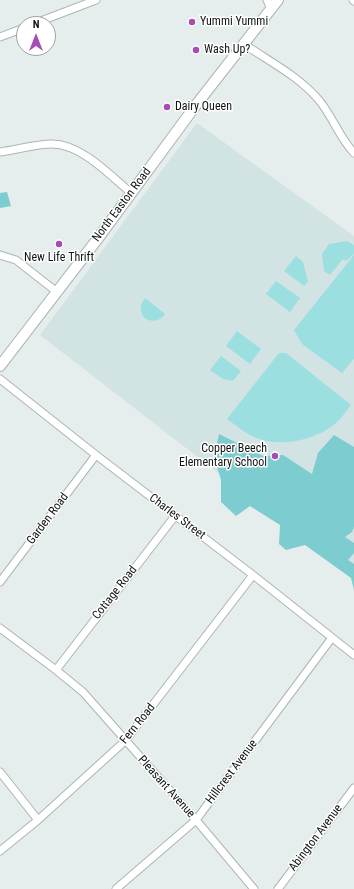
<!DOCTYPE html>
<html>
<head>
<meta charset="utf-8">
<style>
	body { margin:0 }
	#map { position:relative; width:354px; height:889px; overflow:hidden; background:#e5eded; font-family:"Roboto Condensed",sans-serif }
	canvas { display:block }
	.north { position:absolute; left:16px; top:16px; width:40px; height:40px; box-sizing:border-box; background:#fff; border:1px solid #a0a1a1; border-radius:50%; rotate:0deg; font-size:11px; font-weight:700; line-height:16px; text-align:center; color:#111414 }
	.north::after { content:''; display:block; margin:auto; width:14px; height:18px; background:#a64cb7; clip-path:polygon(50% 0,100% 100%,50% 72%,0 100%) }
</style>
</head>
<body>
<div id="map">
<canvas width="354" height="889"></canvas>
<div class="north">N</div>
</div>
<script>
const g = document.querySelector('canvas').getContext('2d');
g.lineJoin = 'round';
function paint(path, color) { g.fillStyle = color; g.fill(path, 'evenodd'); }
function stroke(path, color, width, dash) { g.strokeStyle = color; g.lineWidth = width; g.lineCap = dash ? 'butt' : 'round'; g.setLineDash(dash || []); g.stroke(path); }
function write(font, color, halo, rows, align = 'center') {
  g.font = font + ' "Roboto Condensed",sans-serif'; g.lineWidth = 3; g.setLineDash([]); g.textBaseline = 'middle'; g.strokeStyle = halo; g.fillStyle = color; for (const [text, x, y, turn = 0] of rows) {
    g.save(); g.translate(x, y); g.rotate((+turn || 0) * Math.PI / 180); g.textAlign = isNaN(turn) ? turn : align; if (halo) g.strokeText(text, 0, 0); g.fillText(text, 0, 0); g.restore();
  }
}
const built = new Path2D(`
	M197 123 354 236V578L40 335Z`);
const green = new Path2D(`
	M347 241 354 245V254L346 261 343 259 330 275 324 271 322 254 329 244Z
	M354 255V359L342 373 302 344 294 330Z
	M296 256 303 262 308 282 304 286 284 271Z
	M276 281 300 298 290 312 266 294Z
	M145 298 165 314C153 330 132 315 145 298Z
	M237 331 261 349 250 364 226 346Z
	M279 353H286L351 405C346 411 341 419 335 424 315 440 283 447 259 439 247 435 237 426 227 419Z
	M221 356 241 371 233 381 223 379 210 370Z`);
const forest = new Path2D(`
	M7 192 11 206 0 208V193Z
	M219 434 263 456 283 455 312 474 318 453 334 435 354 447V527L352 532 345 537 354 543V553L348 560 354 564V590L351 578 305 545 286 550 279 544 280 525 250 506 236 516 221 502V480L214 457Z`);
const minor = new Path2D(`
	M267 0 271 9
	M353 0 354 1
	M33 24 96 0
	M0 37 24 28
	M244 44C270 62 297 75 318 99 332 115 339 137 354 153
	M0 152C16 150 36 144 52 144 81 144 110 175 131 193
	M0 255 16 260 57 292
	M0 379 96 455 253 575 354 655
	M0 582 96 455
	M0 628 56 670 83 692 196 820 254 889
	M56 670 175 516
	M0 772 38 820
	M0 851 38 820 125 741 253 575
	M116 889 196 820 331 639
	M278 889 354 788`);
const secondary = new Path2D(`
	M0 366 99 237 196 105 278 0`);
const markers = [
	[192,22,4,"#a64cb7"],
	[196,50,4,"#a64cb7"],
	[167,107,4,"#a64cb7"],
	[59,244,4,"#a64cb7"],
	[275,456,4,"#a64cb7"]
];
const poiNames = [
	["Yummi Yummi",200,22],
	["Wash Up?",204,50],
	["Dairy Queen",175,107],
	["New Life Thrift",59,258,"center"],
	["Copper Beech",267,449,"right"],
	["Elementary School",267,463,"right"]
];
const streetNames = [
	["North Easton Road",122,205,-53],
	["Charles Street",177,517,37],
	["Garden Road",48,519,-53],
	["Cottage Road",115,593,-52],
	["Fern Road",138,724,-51],
	["Hillcrest Avenue",232,772,-53],
	["Pleasant Avenue",166,787,48],
	["Abington Avenue",316,838,-53]
];
paint(built, '#d2e3e3');
paint(green, '#9cdfe1');
paint(forest, '#7dcccf');
stroke(minor, '#adb4b5', 9);
stroke(secondary, '#adb4b5', 12);
stroke(minor, '#fff', 7);
stroke(secondary, '#fff', 10);
for (const [x, y, r, color] of markers) { const dot = new Path2D(); dot.arc(x, y, r, 0, 2 * Math.PI); g.fillStyle = color; g.fill(dot); stroke(dot, '#fff', 1.5); }
write('12px', '#111414', '#fff', poiNames, 'left');
write('12px', '#111414', '#fff', streetNames);
</script>
</body>
</html>
